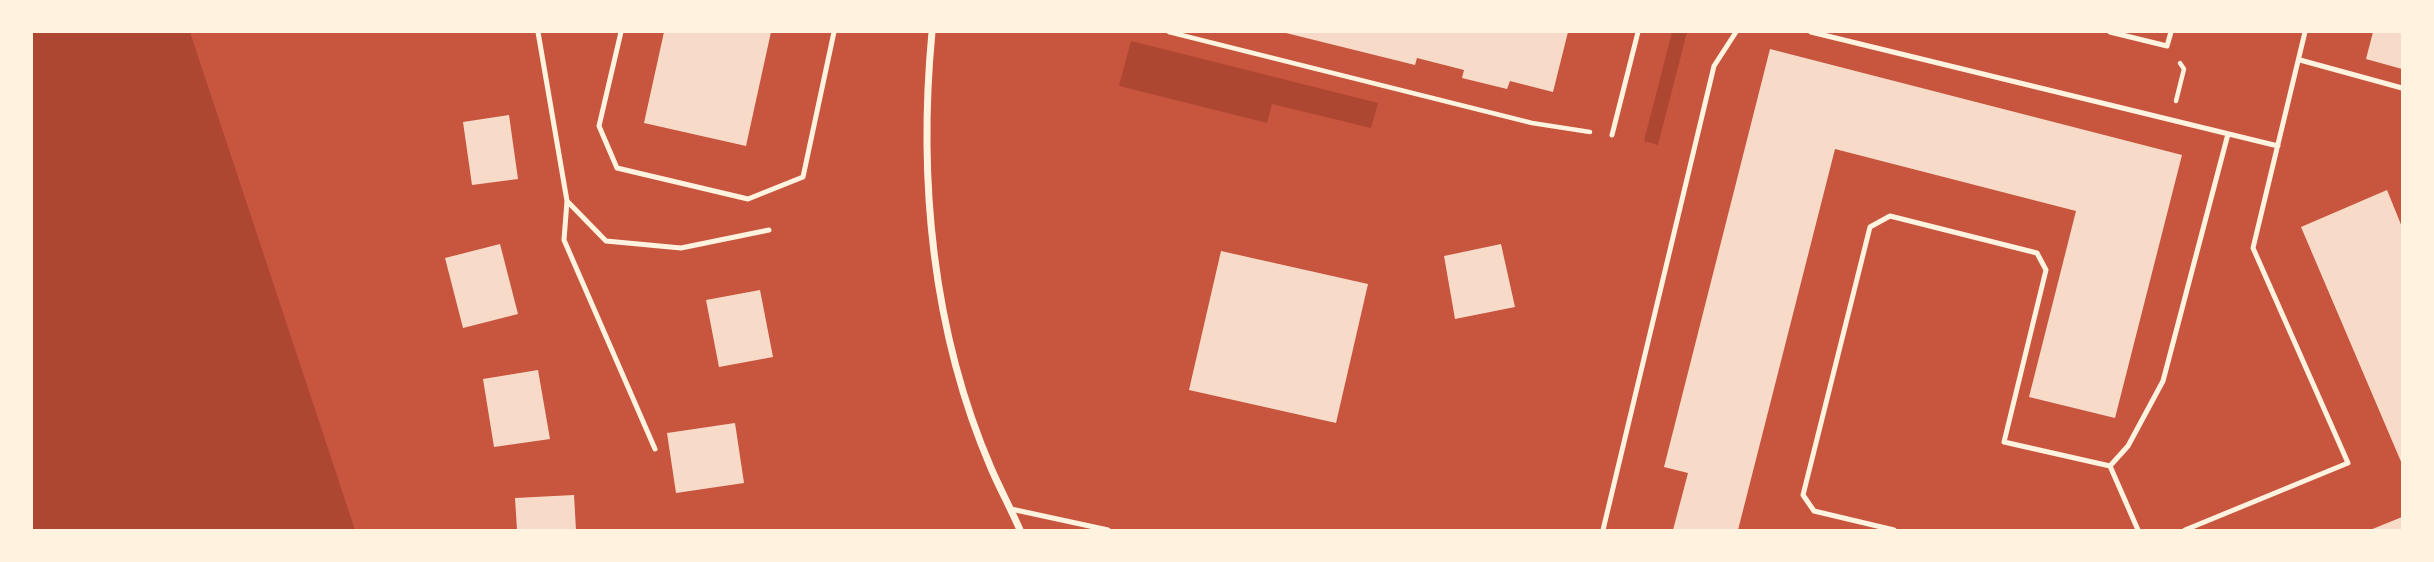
<!DOCTYPE html>
<html>
<head>
<meta charset="utf-8">
<style>
	body { margin:0 }
	#map { position:relative; width:2434px; height:562px; overflow:hidden; background:#c8553d; font-family:"Work Sans",sans-serif }
	canvas { display:block }
	.frame { position:absolute; inset:0; border:33px solid #fff3e0; pointer-events:none }
</style>
</head>
<body>
<div id="map">
<canvas width="2434" height="562"></canvas>
<div class="frame"></div>
</div>
<script>
const g = document.querySelector('canvas').getContext('2d');
g.lineJoin = 'round';
function paint(path, color) { g.fillStyle = color; g.fill(path, 'evenodd'); }
function stroke(path, color, width, dash) { g.strokeStyle = color; g.lineWidth = width; g.lineCap = dash ? 'butt' : 'round'; g.setLineDash(dash || []); g.stroke(path); }
const green = new Path2D(`
	M32 32H190L355 530H32Z
	M1672 32H1687L1658 145 1644 141Z
	M1131 41 1378 103 1371 128 1272 104 1267 123 1119 86Z`);
const building = new Path2D(`
	M664 32H771L746 146 644 123Z
	M1282 32H1568L1553 92 1510 81 1507 89 1462 78 1464 70 1417 58 1415 65Z
	M2373 32H2402V69L2366 59Z
	M1770 49 2182 155 2115 418 2029 397 2076 211 1835 149 1738 530H1673L1688 473 1664 467Z
	M509 115 518 179 472 185 463 122Z
	M2387 190 2402 227V464L2301 227Z
	M500 244 518 314 463 328 445 258Z
	M1501 244 1515 307 1455 319 1444 256Z
	M1221 251 1368 284 1336 423 1189 390Z
	M760 290 773 357 719 367 706 300Z
	M538 370 550 439 494 447 483 379Z
	M735 423 744 483 676 493 667 433Z
	M574 495 576 530H517L515 498Z
	M2402 517V530H2370Z`);
const path = new Path2D(`
	M1169 32 1532 123 1590 132
	M2176 101 2184 69 2180 63`);
const service = new Path2D(`
	M538 32 567 201 564 240 655 449
	M621 32 599 126 617 168 748 199 803 177 834 32
	M1811 32 2278 146
	M2110 32 2167 46 2171 32
	M2300 60 2402 88
	M1612 135 1638 32
	M567 201 606 241 681 248 769 230
	M2110 466 2138 530
	M1011 509 1108 530
	M1603 530 1714 66 1736 32
	M1894 530 1814 511 1803 495 1870 227 1890 216 2037 253 2046 270 2004 442 2110 466 2128 446 2163 381 2228 134
	M2185 530 2348 463 2253 248 2305 32`);
const minor = new Path2D(`
	M932 32C918 178 932 331 991 468 1000 489 1011 509 1020 530`);
paint(green, '#ae4732');
paint(building, '#f7dbc8');
stroke(path, '#fff3e0', 4.5);
stroke(service, '#fff3e0', 5);
stroke(minor, '#fff3e0', 7);
</script>
</body>
</html>
